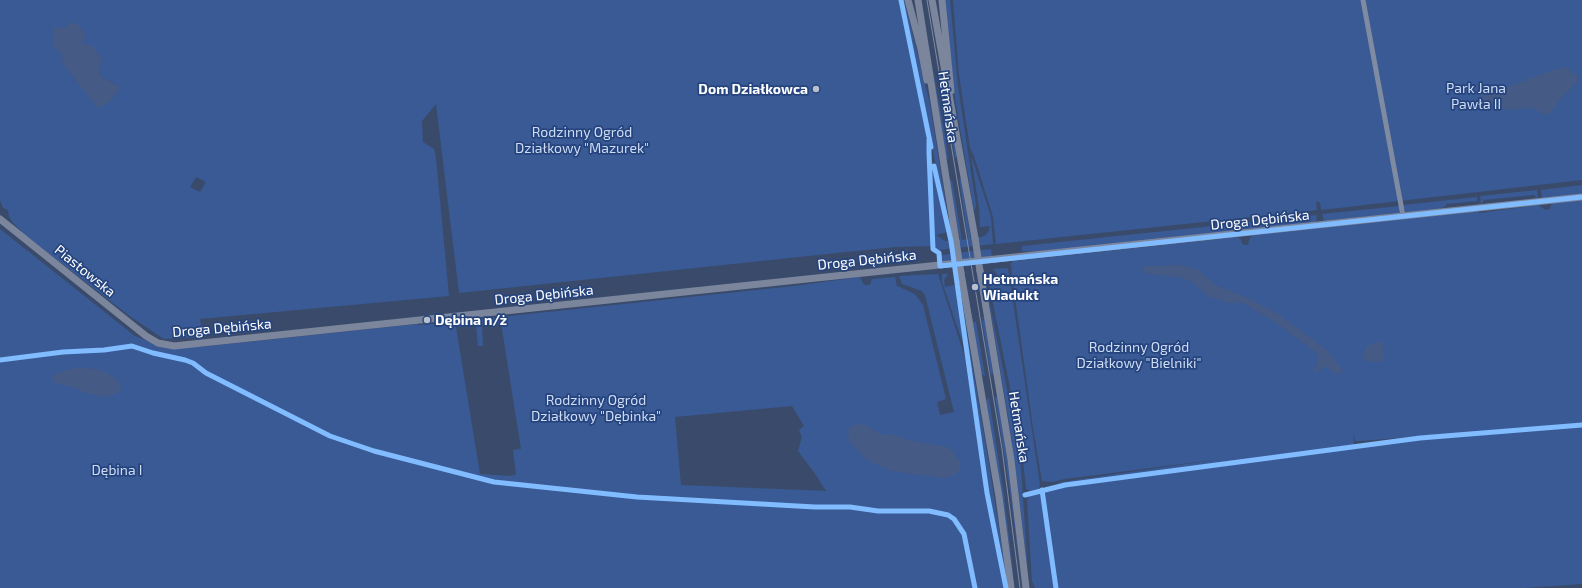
<!DOCTYPE html>
<html>
<head>
<meta charset="utf-8">
<style>
	body { margin:0 }
	canvas { display:block; background:#3a4a6a }
</style>
</head>
<body>
<canvas width="1582" height="588"></canvas>
<script>
const g = document.querySelector('canvas').getContext('2d');
g.lineJoin = 'round';
function paint(path, color) { g.fillStyle = color; g.fill(path, 'evenodd'); }
function stroke(path, color, width, dash) { g.strokeStyle = color; g.lineWidth = width; g.lineCap = dash ? 'butt' : 'round'; g.setLineDash(dash || []); g.stroke(path); }
function write(font, color, halo, rows, align = 'center') {
  g.font = font + ' "Exo 2",sans-serif'; g.lineWidth = 3.5; g.setLineDash([]); g.textBaseline = 'middle'; g.strokeStyle = halo; g.fillStyle = color; for (const [text, x, y, turn = 0] of rows) {
    g.save(); g.translate(x, y); g.rotate((+turn || 0) * Math.PI / 180); g.textAlign = isNaN(turn) ? turn : align; if (halo) g.strokeText(text, 0, 0); g.fillText(text, 0, 0); g.restore();
  }
}
const green = new Path2D(`
	M0 0H899L927 139 932 246 896 247 846 252 459 293 436 104 422 121 423 142 434 149 436 158 449 296 200 319 201 328 197 337 164 339 131 317 25 235C18 227 8 221 8 210L3 208 0 200ZM62 56 99 70 101 77 120 87 63 64ZM196 177 206 182 200 192 190 187Z
	M902 0H904L930 104 947 211H945Z
	M945 0H950L958 86 976 206 974 211 955 99Z
	M953 0H1582V180L1321 210 1320 202H1316L1317 210 996 244 993 217 974 156 970 148 959 74Z
	M928 42 946 142 948 159 946 158Z
	M944 88 958 156 955 158 943 89Z
	M930 153 947 232 936 235 945 241 960 240 949 181 952 180 962 240 968 239 959 178 961 179 971 239C981 238 988 237 990 226L980 227 979 208 971 155 991 217 993 244 938 250 934 249Z
	M1582 185V194L1542 199 1541 190Z
	M1537 190 1538 199 1534 195 1484 200 1481 205 1480 196Z
	M1477 197V201L1446 204V206L1437 210 1408 213 1405 211 1403 205Z
	M1582 200V423L1361 441H1355L1353 433 1354 445 1065 483H1055L1221 459 1065 479 1052 482 1042 481 1033 428 1011 268 1015 267H1011V263L1013 261 1238 237 1241 240 1243 245H1248L1249 240 1252 235 1478 211 1479 213 1539 205 1545 210 1550 209 1551 205 1554 203Z
	M1399 206V213L1324 221 1322 214Z
	M1317 215 1316 222 1041 252 1022 251V246Z
	M0 229 135 336 148 341 201 347 417 324 418 325 445 323 447 325H451L453 322 475 319 477 321H480L481 319 794 286 860 277 864 285H870L872 279 895 277 897 286 915 294 923 305 946 399 937 402 940 415 954 412 925 295 922 291 902 284 899 276 938 274 965 358 986 494 1004 588H0ZM501 323 521 449 513 450 516 474 511 476 480 474 456 327 476 325 478 346H483L482 325ZM792 406 804 426 799 430 802 437 798 451 816 475 826 491 681 485 675 417Z
	M991 249 992 257 941 263 940 256 942 255Z
	M1008 268 1040 485 1039 489 1030 491 1026 489 1021 441 989 284 991 282 999 280 997 274 993 269Z
	M942 274H948L944 280 945 287 954 285 957 287 963 344 942 282Z
	M987 290 1020 454 1028 572 1011 435Z
	M960 292 989 464 1006 574H1004C986 480 971 386 960 292Z
	M985 317 993 373 991 375 982 321 984 320V319L981 318Z
	M972 319 975 320H973V322H976L985 376 981 374Z
	M995 397H998L1009 472 1022 588 1010 491Z
	M989 398 1004 495 1015 588 1003 504 986 401Z
	M1582 427V584L1525 588H1035L1032 581 1027 500 1029 496 1040 493 1042 494 1043 500H1045V492L1065 487 1420 440Z`);
const water = new Path2D(`
	M73 22 80 26 86 37 81 43 93 46 102 60 99 70 101 77 120 87 111 101 98 108 63 64 62 56 54 45V28L65 27Z
	M1564 67 1569 69 1571 73 1577 74 1578 81 1561 98 1550 113 1545 115 1535 109 1527 108 1510 110 1486 103 1482 98V93L1508 87 1539 75Z
	M1181 265 1197 269 1216 285 1252 300 1278 314 1327 350 1343 371 1336 375 1328 368 1324 367 1317 372H1315L1314 370 1319 359 1317 353 1275 322 1243 303H1229L1208 296 1192 282 1181 277 1155 275 1142 272 1143 267 1147 266Z
	M1378 341 1382 343C1384 350 1386 355 1383 362L1365 361 1362 359 1366 347Z
	M74 368C93 368 106 368 120 383L121 391C105 403 88 393 72 387 66 385 59 385 53 382L52 377 55 374Z
	M858 424 866 425 880 434 895 435 911 441 947 447 954 453 960 462V471L953 476 944 478 891 471 867 460 851 443 848 436 849 427Z`);
const street = new Path2D(`
	M1363 0 1403 216`);
const secondary = new Path2D(`
	M908 0 921 49 927 80
	M918 0 956 241
	M932 0 975 238
	M942 0 951 91
	M0 219 146 336 158 343 174 346 1582 197
	M980 271 1011 460 1026 588
	M961 273 999 497 1011 588`);
const tram = new Path2D(`
	M927 0 1002 449 1020 588`);
const secondaryBridge = new Path2D(`
	M975 238 980 271
	M956 241 961 273`);
const cycleway = new Path2D(`
	M901 0 931 147
	M929 140V153L933 249 939 253 940 266 1582 197
	M934 166 951 241 987 493 1006 588
	M0 360 63 352 104 350 132 346 153 353 185 360 193 363 206 373 330 436 374 451 494 482 637 497 815 507H850L878 511H929L948 515 954 519 964 534 975 588
	M1042 490 1056 588
	M1025 495 1065 485 1420 438 1582 425`);
const markers = [
	[816,89,4,"#bac0cb"],
	[975,287,4,"#bac0cb"],
	[427,320,4,"#bac0cb"]
];
const parkNames = [
	["Park Jana",1476,88],
	["Pawła II",1476,104],
	["Rodzinny Ogród",582,132],
	["Działkowy \"Mazurek\"",582,148],
	["Rodzinny Ogród",1139,347],
	["Działkowy \"Bielniki\"",1139,363],
	["Rodzinny Ogród",596,400],
	["Działkowy \"Dębinka\"",596,416],
	["Dębina I",117,470]
];
const poiNames = [
	["Dom Działkowca",808,89,"right"],
	["Hetmańska",983,279],
	["Wiadukt",983,295],
	["Dębina n/ż",435,320]
];
const streetNames = [
	["Hetmańska",948,107,82],
	["Droga Dębińska",1260,220,-6],
	["Droga Dębińska",867,260,-6],
	["Piastowska",85,271,39],
	["Droga Dębińska",544,295,-6],
	["Droga Dębińska",222,328,-5],
	["Hetmańska",1019,427,81]
];
paint(green, '#395a95');
paint(water, '#455a84');
stroke(street, '#7f8ba0', 5);
stroke(secondary, '#7b869d', 7);
stroke(tram, '#808ba0', 1);
stroke(secondaryBridge, '#7b869d', 7);
stroke(cycleway, '#80bcff', 5);
for (const [x, y, r, color] of markers) { const dot = new Path2D(); dot.arc(x, y, r, 0, 2 * Math.PI); g.fillStyle = color; g.fill(dot); stroke(dot, '#26447e', 1.5); }
write('14px', '#cedcf4', '#26447e', parkNames);
write('bold 14px', '#fff', '#26447e', poiNames, 'left');
write('14px', '#fff', '#26447e', streetNames);
</script>
</body>
</html>
